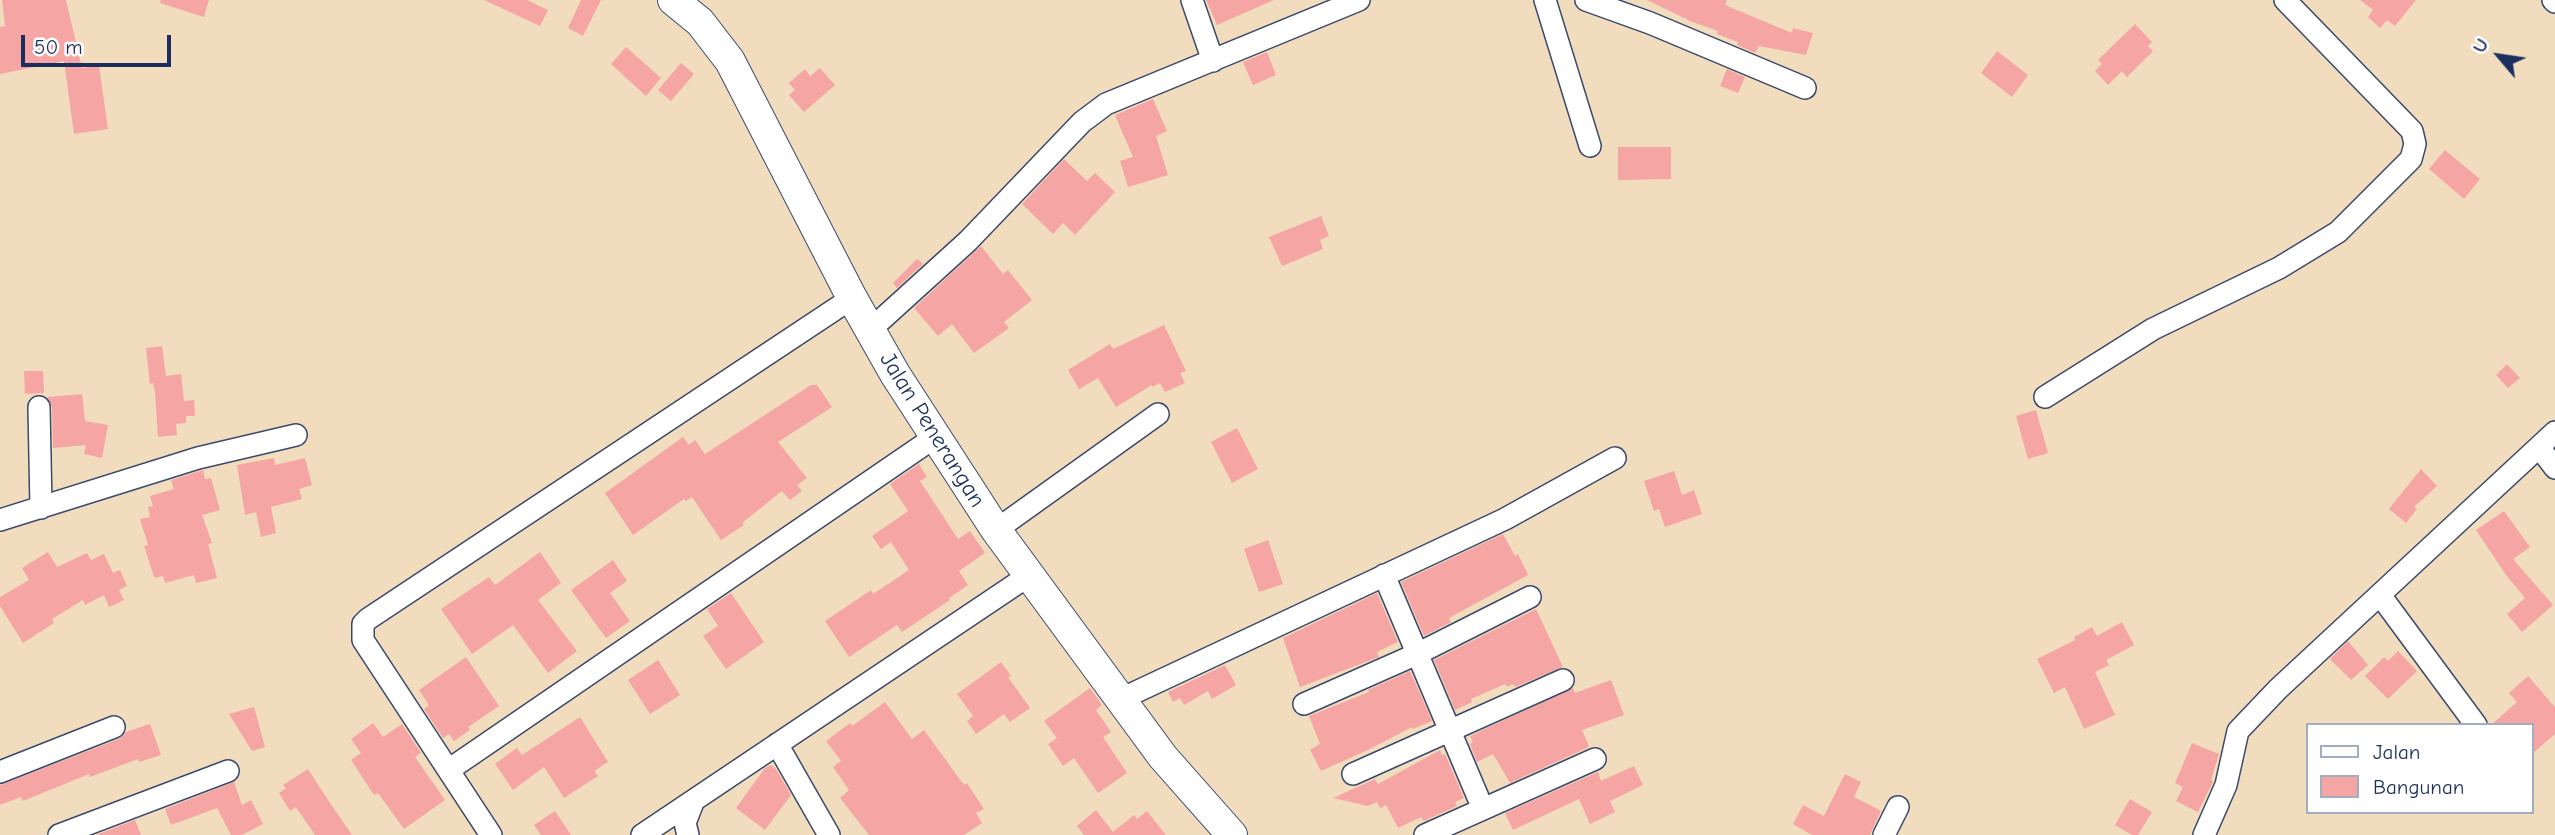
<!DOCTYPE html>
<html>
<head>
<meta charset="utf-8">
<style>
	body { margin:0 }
	#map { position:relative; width:2555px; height:835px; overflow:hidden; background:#f1ddbd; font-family:"Comic Neue",sans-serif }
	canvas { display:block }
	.legend { position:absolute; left:2306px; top:723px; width:228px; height:91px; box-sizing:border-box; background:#fff; border:2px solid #a4acbf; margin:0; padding:9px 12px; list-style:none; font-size:21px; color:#1b2f5e }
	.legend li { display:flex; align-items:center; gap:14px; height:35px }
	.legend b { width:35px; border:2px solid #a4acbf }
	.north { position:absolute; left:2464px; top:21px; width:70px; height:70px; -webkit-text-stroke:5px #fff; paint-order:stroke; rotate:299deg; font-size:19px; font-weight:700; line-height:28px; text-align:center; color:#1b2f5e }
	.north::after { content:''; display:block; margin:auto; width:24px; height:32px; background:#1b2f5e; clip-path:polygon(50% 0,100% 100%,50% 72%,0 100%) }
	.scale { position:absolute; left:21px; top:35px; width:150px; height:32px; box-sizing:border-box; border:4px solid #1b2f5e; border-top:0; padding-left:9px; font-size:21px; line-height:24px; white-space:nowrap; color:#1b2f5e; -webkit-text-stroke:5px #fff; paint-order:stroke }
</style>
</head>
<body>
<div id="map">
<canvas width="2555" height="835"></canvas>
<ul class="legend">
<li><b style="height:9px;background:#fff"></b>Jalan</li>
<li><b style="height:19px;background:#f5a5a4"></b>Bangunan</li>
</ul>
<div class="north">U</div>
<div class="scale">50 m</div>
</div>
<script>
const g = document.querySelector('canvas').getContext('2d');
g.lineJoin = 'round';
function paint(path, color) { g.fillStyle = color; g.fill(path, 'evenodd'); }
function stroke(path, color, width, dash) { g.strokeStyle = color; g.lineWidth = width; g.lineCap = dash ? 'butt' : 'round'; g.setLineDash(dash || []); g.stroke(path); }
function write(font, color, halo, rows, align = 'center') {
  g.font = font + ' "Comic Neue",sans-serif'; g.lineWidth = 6; g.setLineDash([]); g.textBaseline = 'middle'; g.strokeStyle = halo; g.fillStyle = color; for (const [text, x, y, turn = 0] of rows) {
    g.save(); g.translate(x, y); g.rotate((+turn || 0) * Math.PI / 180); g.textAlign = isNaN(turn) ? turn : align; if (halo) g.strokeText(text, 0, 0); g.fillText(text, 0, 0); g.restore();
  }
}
const building = new Path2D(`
	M2 0H66L82 68 99 66 108 129 74 134 64 61 0 74V27L5 26Z
	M161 0H209L204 17 160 3Z
	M484 0H527L548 10 540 26Z
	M581 0H601L583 36 568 28Z
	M1206 0H1274L1217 25Z
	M1647 0H1727L1725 5 1792 33 1793 28 1813 33 1806 55 1759 46 1755 53 1737 45 1738 42 1717 34 1718 31 1690 21Z
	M2360 0H2416L2395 26 2387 20 2380 28 2368 17 2373 10Z
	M2135 24 2152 42 2148 46 2153 51 2127 77 2122 71 2108 85 2095 71 2102 64 2098 60Z
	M626 47 661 78 646 96 611 64Z
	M1997 51 2028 75 2012 97 1981 73Z
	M1267 52 1276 75 1253 85 1243 62Z
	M681 63 694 74 671 101 658 90Z
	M820 68 835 85 804 112 789 95 795 90 789 83 805 69 810 76Z
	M1727 69 1745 77 1738 93 1720 86Z
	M1153 99 1167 131 1156 136 1168 175 1128 187 1120 161 1133 157 1115 115Z
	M1618 147H1671V179L1618 180Z
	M2445 150 2480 179 2464 199 2429 169Z
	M1064 159 1087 181 1095 173 1115 192 1075 235 1063 223 1053 234 1022 204Z
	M1321 216 1329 236 1320 240 1323 249 1282 266 1269 237Z
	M981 246 1003 274 1008 270 1032 300 1004 322 1009 328 974 353 952 324 938 336 914 308Z
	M917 259 923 264 897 288 893 283Z
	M1164 325 1186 371 1180 373 1185 383 1165 392 1160 383 1152 387V385L1116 407 1098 378 1079 389 1068 370 1110 344 1113 349Z
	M162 346 166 376 181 374 184 401 194 400 195 416H186V423L176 424 177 435 158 437 155 393 153 383 150 384 146 348Z
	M2507 364 2520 378 2508 388 2496 375Z
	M24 371H43L44 393 25 394Z
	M811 385H817L832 407 778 442 807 478 797 485 802 491 790 500 782 491 742 523 744 525 721 540 692 497 686 501 684 499 633 535 605 493 683 437 689 445 695 440 705 454Z
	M82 394 85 421 108 425 102 458 84 454 86 445 53 448 52 407 47 397Z
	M2036 410 2048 453 2028 459 2016 416Z
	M1237 428 1258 469 1232 483 1211 442Z
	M274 458 275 465 305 458 312 485 299 489 302 499 271 507 276 533 261 537 256 512 245 515 237 465Z
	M919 464 927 477 920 481 958 539 970 531 985 553 959 571 968 585 949 598 950 600 902 632 897 625 849 657 825 621 871 590 873 594 909 570 891 542 881 549 872 536 908 511 890 484Z
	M2421 469 2437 486 2414 507 2417 509 2406 523 2389 509Z
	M203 470 205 479 211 478 220 510 202 515 212 543 208 544 217 578 196 583 194 575 165 583 163 576 155 578 153 574 144 546 148 545 140 519 150 517 148 507 153 506 150 496 174 489 171 480Z
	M1674 471 1682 495 1694 490 1702 514 1665 527 1659 509 1654 511 1644 481Z
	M2504 511 2530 547 2513 559 2553 605 2522 632 2507 614 2525 598 2506 575 2476 530Z
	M1503 534 1515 556 1518 554 1528 575 1449 618 1451 622 1424 636 1401 582Z
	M1268 540 1283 584 1259 592 1244 549Z
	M48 552 57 567 87 553 91 560 104 554 113 573 120 570 127 586 119 590 124 600 109 607 104 595 85 605 83 600 52 619 54 623 23 643 0 606V597L29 580 22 568Z
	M540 552 561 583 538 600 577 651 548 673 513 625 472 654 441 609 489 577 495 585Z
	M613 560 627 581 610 593 630 621 606 638 571 590Z
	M731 593 764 642 726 669 703 636 718 626 707 609Z
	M1377 593 1398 642 1377 652 1379 657 1300 687 1283 638Z
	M1536 609 1563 667 1515 687 1513 684 1507 687 1505 684 1471 699 1472 702 1455 710 1434 660Z
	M2122 622 2134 645 2106 660 2109 665 2095 672 2115 715 2084 729 2065 687 2054 693 2037 659 2075 640 2074 637 2092 627 2097 636Z
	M2348 641 2368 665 2351 680 2330 659Z
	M2398 651 2417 671 2388 699 2365 676 2384 657 2388 661Z
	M466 657 499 706 468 727 470 730 454 741 449 734 443 738 424 709 429 705 419 690Z
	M658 660 680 695 650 714 628 680Z
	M1001 662 1011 676 1008 677 1030 708 1010 722 1004 714 976 734 967 721 973 716 957 694Z
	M1225 665 1236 685 1212 699 1208 691 1184 705 1180 698 1173 702 1168 692Z
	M1410 671 1432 721 1413 729 1412 727 1370 749 1321 771 1310 750 1320 744 1309 716 1369 692 1368 690Z
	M2528 676 2555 707V734L2532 754V725H2491L2517 702 2509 693Z
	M1611 680 1624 715 1582 730 1589 746 1587 748 1510 783 1493 754 1477 762 1470 744 1473 742 1470 736 1573 688 1575 693Z
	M1090 688 1102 705 1096 710 1111 732 1103 737 1127 773 1098 793 1074 758 1063 766 1048 744 1057 738 1044 721Z
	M885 702 912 739 924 730 964 785 967 783 984 809 976 813 982 823 964 835H869L840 798 849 790 833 767 841 761 826 741 850 723 852 726Z
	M254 707 265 747 252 751 229 714Z
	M580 717 608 762 594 771 598 776 564 798 544 767 513 790 495 764 517 748 522 755Z
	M373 723 383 737 402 724 421 753 415 757 445 800 404 829 378 793 374 795 351 760 361 753 351 739Z
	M150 724 161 755 139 762 138 759 90 777 89 774 23 801 21 797 0 805V785L119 739 126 732Z
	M2192 743 2219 754 2211 780 2213 782 2198 812 2176 801 2183 787 2175 783Z
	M1440 750 1442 755 1445 754 1464 798 1455 802 1457 806 1424 821 1421 817 1398 828 1386 805 1380 808 1377 802 1368 806 1333 798 1375 779 1378 784Z
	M771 765 776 769 791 795 765 830 736 808 765 768Z
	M1634 766 1643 785 1610 801 1615 812 1590 824 1579 799 1513 830 1505 813 1598 772 1601 781Z
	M308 769 326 797 352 835H315L296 807 290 811 279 793 286 788 283 785Z
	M1845 774 1861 782 1854 797 1881 811 1870 835H1812L1793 824 1803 805 1824 816Z
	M234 782 242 805 251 800 263 824 242 835H231L217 808 171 825 165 809Z
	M2130 799 2152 812 2138 835H2132L2115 825Z
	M1096 810 1113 832 1134 815 1137 819 1147 811 1166 835H1084L1077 826Z
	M555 811 571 835H541L534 825Z
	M135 820 141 835H96Z`);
const street = new Path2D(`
	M1192 0 1213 61
	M1545 0 1590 146
	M1586 0 1650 23 1805 88
	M2553 0 2555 2
	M870 330 968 241 1082 122 1106 104 1359 0
	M2045 397 2153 329 2279 268 2338 232 2411 159 2415 144 2412 131 2285 0
	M39 407 41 508
	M2539 447 2555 468
	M0 520 198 458 296 435
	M996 530 1158 414
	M1384 575 1483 809
	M2380 595 2476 725
	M1121 699 1505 519 1615 458
	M1304 704 1417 654 1530 597
	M777 744 829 835
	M450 769 935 437
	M0 772 114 727
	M1353 774 1563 680
	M59 835 228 771
	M491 835 363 640V624L368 619 852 298
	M642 835 1028 576
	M688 835 685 823 694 800
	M1425 835 1595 759
	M1884 835 1898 807
	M2204 835 2226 785 2238 731 2278 689 2555 432`);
const secondary = new Path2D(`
	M673 0 700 22 730 61 852 298 895 374 996 530 1163 757 1232 835`);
const streetNames = [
	["Jalan Penerangan",932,430,58]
];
paint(building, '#f5a5a4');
stroke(street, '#3b496c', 24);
stroke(secondary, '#3b496c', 32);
stroke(street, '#fff', 21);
stroke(secondary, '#fff', 30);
write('23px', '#1b2f5e', '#fff', streetNames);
</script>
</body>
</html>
